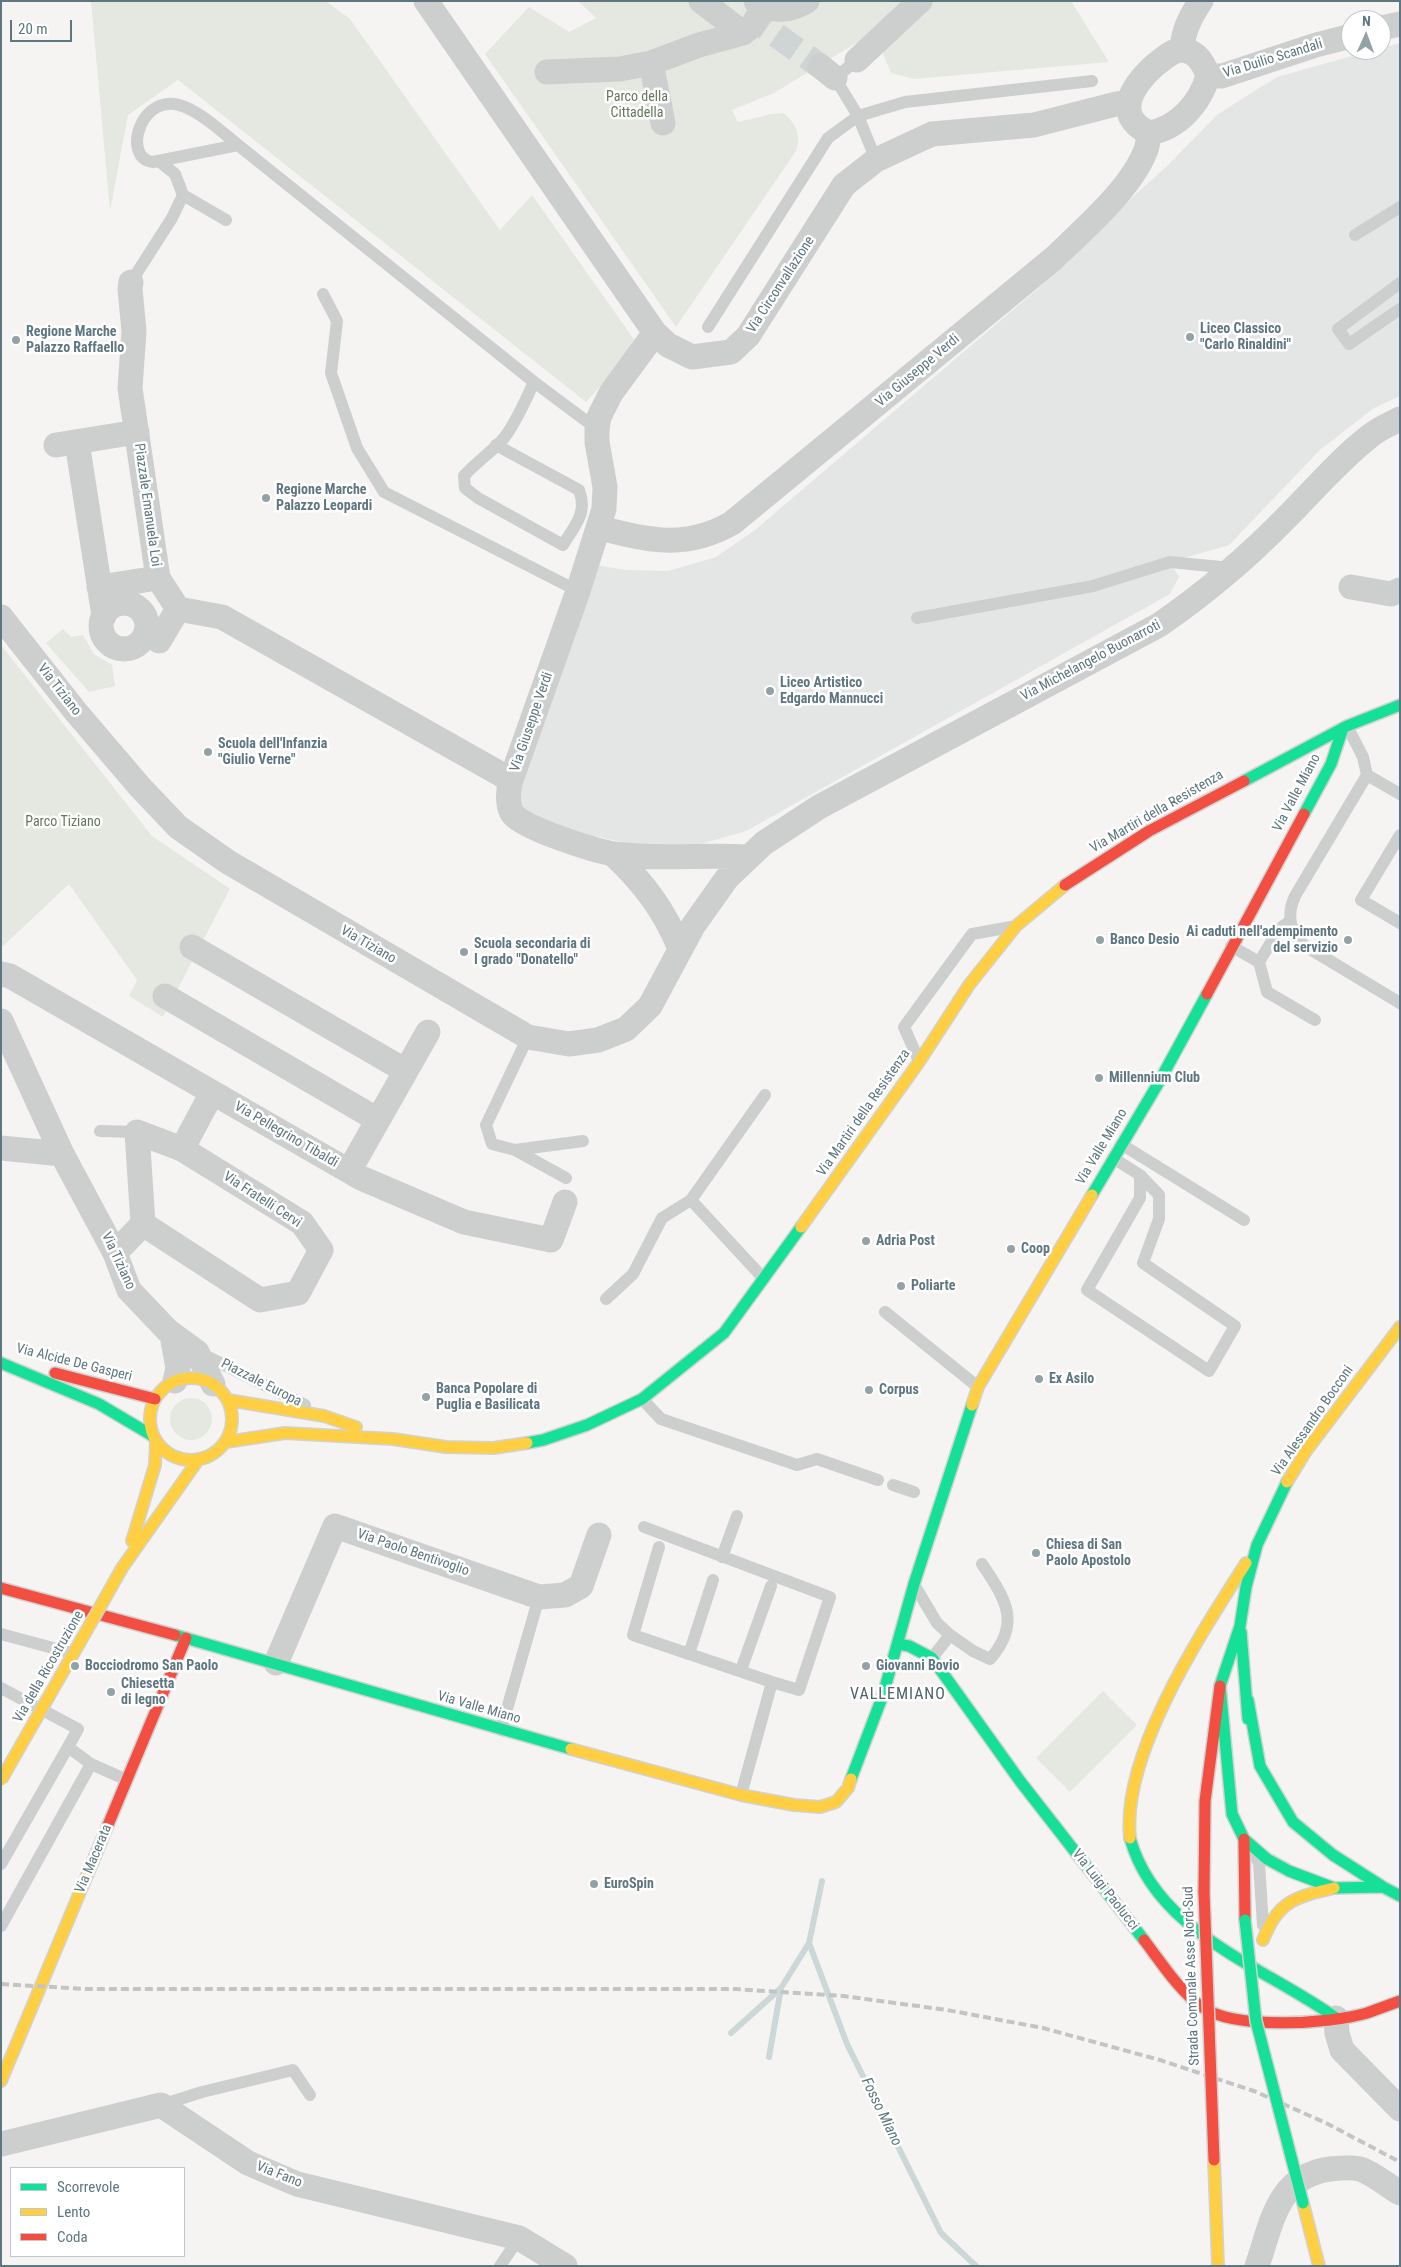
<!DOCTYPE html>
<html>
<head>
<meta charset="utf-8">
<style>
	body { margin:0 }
	#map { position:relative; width:1401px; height:2267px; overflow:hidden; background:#f5f4f2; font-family:"Roboto Condensed",sans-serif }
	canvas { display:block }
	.frame { position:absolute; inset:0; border:2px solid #5e767f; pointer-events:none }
	.legend { position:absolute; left:10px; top:2167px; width:175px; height:90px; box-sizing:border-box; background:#fff; border:1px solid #bfc8cc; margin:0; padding:6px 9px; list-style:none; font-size:15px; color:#5e767f }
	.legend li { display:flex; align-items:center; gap:10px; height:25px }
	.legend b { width:25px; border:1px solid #bfc8cc }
	.north { position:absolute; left:1341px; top:10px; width:50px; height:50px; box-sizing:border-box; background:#fff; border:1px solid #bfc8cc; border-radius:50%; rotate:2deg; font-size:14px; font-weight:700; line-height:20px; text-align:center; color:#5e767f }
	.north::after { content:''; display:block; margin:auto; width:18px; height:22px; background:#93a2a7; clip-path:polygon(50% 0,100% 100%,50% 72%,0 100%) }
	.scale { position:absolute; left:10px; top:20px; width:62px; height:22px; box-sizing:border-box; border:2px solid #5e767f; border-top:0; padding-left:6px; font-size:15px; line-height:18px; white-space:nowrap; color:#5e767f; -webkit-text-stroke:4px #fff; paint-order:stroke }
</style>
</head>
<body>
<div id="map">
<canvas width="1401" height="2267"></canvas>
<div class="frame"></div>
<ul class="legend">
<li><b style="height:6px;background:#16e098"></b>Scorrevole</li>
<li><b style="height:6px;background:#ffcf43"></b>Lento</li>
<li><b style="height:6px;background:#f24e42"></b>Coda</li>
</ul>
<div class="north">N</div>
<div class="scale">20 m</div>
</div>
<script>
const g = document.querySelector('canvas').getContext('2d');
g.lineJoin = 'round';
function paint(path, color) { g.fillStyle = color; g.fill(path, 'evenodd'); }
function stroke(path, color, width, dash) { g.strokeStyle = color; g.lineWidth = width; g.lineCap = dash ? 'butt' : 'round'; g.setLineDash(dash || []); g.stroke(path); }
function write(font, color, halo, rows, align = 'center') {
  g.font = font + ' "Roboto Condensed",sans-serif'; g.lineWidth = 5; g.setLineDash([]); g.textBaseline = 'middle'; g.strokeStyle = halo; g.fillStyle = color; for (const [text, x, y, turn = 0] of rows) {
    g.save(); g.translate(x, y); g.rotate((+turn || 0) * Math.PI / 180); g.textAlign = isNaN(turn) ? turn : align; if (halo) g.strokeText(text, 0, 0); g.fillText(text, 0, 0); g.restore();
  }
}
const built = new Path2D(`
	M1400 43V396L1374 408 1320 450 1229 545 1170 562 1179 577 1170 594 746 831 701 844 643 846 582 834 531 818 512 805 590 564 626 570 668 571 716 557 755 530 1049 279 1092 234 1166 167 1218 114 1277 77 1373 50H1381V48Z`);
const green = new Path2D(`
	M91 1H326L350 19 500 230 532 195 638 345 586 402 178 80 128 115 110 211Z
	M578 1H1071L1109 62 914 79 891 73 883 54 890 39 866 37 774 93 732 110 738 122 771 114 784 113C797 125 801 135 796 151L676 327 485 54 529 7 569 32 596 18Z
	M63 629 71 637 83 635 94 654 112 665 115 686 89 692 46 643Z
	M1 645 152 836 230 889 163 1017 129 996 137 980 69 884 1 948Z
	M170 1419a21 21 0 1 1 42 0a21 21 0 1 1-42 0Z
	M1103 1691 1137 1725 1070 1792 1036 1758Z`);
const stream = new Path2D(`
	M809 1943 847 2044 941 2233 976 2266
	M731 2033 781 1988 809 1943 822 1881
	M769 2057 781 1988`);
const streetTunnel = new Path2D(`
	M746 14 820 66`);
const lane = new Path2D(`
	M857 60 835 78 858 116 876 160
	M238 145 153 162C120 158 142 88 185 107 204 115 222 132 238 145L534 382 597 429
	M159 161 175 174 183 195 226 220
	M1355 235 1400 207
	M131 282 172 218 183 195
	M1400 283 1338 329 1349 344 1400 309
	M323 294 337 321 331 373 357 448 384 492 578 591
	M708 327 828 138 858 116 905 102 1092 81
	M496 445 579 490C588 513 575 525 563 545L478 498 465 488 464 476C476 462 492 452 504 438 517 421 525 401 534 382
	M917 618 1093 586 1170 562 1231 568
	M1347 726 1363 757 1367 775 1295 896C1286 916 1290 932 1305 946L1400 1003
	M1367 775 1400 794
	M1400 835 1361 900 1400 923
	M1290 921 1279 929 1259 962 1267 992 1315 1020
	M1231 946 1259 962
	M528 1037 486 1125 492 1144 515 1150 583 1141
	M919 1061 904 1027 972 934 1011 927
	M100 1131 137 1132
	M1121 1144 1244 1220
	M515 1150 566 1178
	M1113 1158 1140 1175 1159 1195V1219L1143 1263 1235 1326 1209 1371 1087 1290 1140 1198V1175
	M764 1279 691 1200 765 1095
	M606 1299 633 1274 662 1218 691 1200
	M885 1312 978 1387
	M200 1353 305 1405
	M642 1399 661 1419 797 1465 817 1459 878 1480
	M893 1485 914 1492
	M644 1527 830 1597 799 1690 772 1682
	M659 1547 633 1635 772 1682 741 1795
	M722 1557 737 1516
	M915 1586 937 1623 950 1635
	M1 1634 68 1652
	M689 1654 713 1580
	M932 1658 950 1635 973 1651 990 1659C1022 1623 1005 1598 982 1564
	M741 1670 771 1586
	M1 1688 78 1729 68 1747 91 1764 127 1780
	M501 1730 539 1597
	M1255 1856 1259 1863 1263 1925
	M1 1864 68 1747
	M1 1926 91 1764
	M161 2105 202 2092 293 2070 310 2095
	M500 2266 519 2238`);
const street = new Path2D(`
	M426 1 655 333 668 345 692 357 731 352 748 336 844 185 876 160 932 134 1034 125 1116 104 1129 102
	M701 1 743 33
	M756 1C772 14 791 10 807 1
	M1381 28 1400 24
	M1182 50C1183 31 1190 17 1201 1
	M857 60 920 1
	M651 63 663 123
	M820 66 835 78
	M547 72 620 69 651 63 699 45 743 33 753 25 763 7
	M1208 76H1222L1316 45 1351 36
	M1149 133C1112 115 1133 85 1155 65 1163 59 1172 50 1182 50 1197 51 1204 64 1208 76
	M1149 133C1179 128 1200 103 1208 76
	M131 282 130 289 134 331 130 388 158 578 178 609 222 617 511 780
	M655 333 611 393 599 417 597 429V442L605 487 604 509 578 591 511 780C508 790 507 804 512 813 521 828 596 851 614 854 658 860 704 854 748 857
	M77 442 104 616
	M56 445 137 432
	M599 528C649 540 685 550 732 523L1053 259C1082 231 1130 190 1145 152 1148 147 1148 139 1149 133
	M99 587 158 578
	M1351 587 1391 594 1400 590
	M101 626a23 23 0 1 1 46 0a23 23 0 1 1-46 0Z
	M1 617 76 712 140 787 178 827 228 862 528 1037 569 1044 598 1040 626 1029 650 1006 693 926 727 878 764 843 819 807 1159 625C1204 594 1246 559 1285 519 1313 491 1339 460 1370 436 1378 429 1390 424 1400 419
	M159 641 178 609
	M613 854C643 882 665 911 680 949
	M192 947 406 1071
	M1 974 10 976 361 1178 464 1222 551 1240 565 1202
	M165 996 378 1120
	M1 1021 62 1154 115 1253 129 1290 168 1331 197 1352 213 1384
	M1 1148 62 1154
	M182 1149 212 1093
	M349 1171 428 1032
	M115 1253 143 1224 137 1132 182 1149 302 1223 321 1250 298 1293 260 1300 143 1224
	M172 1335 178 1368 175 1381
	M276 1663 335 1526 539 1597 565 1595 581 1586 599 1535
	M1336 2018 1337 2033 1342 2050 1400 2109
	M1 2144 161 2105 248 2163 297 2184 519 2238 565 2266
	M1257 2266C1272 2223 1277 2176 1330 2169 1339 2168 1351 2167 1360 2169 1373 2173 1388 2186 1400 2193`);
const fast = new Path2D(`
	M1244 781 1347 726 1400 705
	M1304 814 1331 764 1343 728
	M1092 1195 1159 1082 1207 994
	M1 1363 99 1404 153 1436
	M527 1443 543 1440 587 1425 642 1399 724 1333 801 1227
	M1287 1482 1257 1545 1246 1587 1240 1626 1220 1686 1232 1814 1244 1839 1267 1859 1289 1871 1334 1888 1383 1887
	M1241 1632 1248 1719
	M175 1635 571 1749
	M898 1644 909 1646 932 1658 1020 1781 1144 1940
	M1248 1700 1260 1766 1293 1822 1333 1855 1383 1887
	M851 1779 883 1695 914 1584 972 1405
	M1130 1838C1156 1933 1265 1967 1336 2018
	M1383 1887 1400 1896`);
const slow = new Path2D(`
	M801 1227 919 1062 969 985 1016 926 1065 885
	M150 1419a41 41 0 1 1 82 0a41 41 0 1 1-82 0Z
	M228 1400 324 1416 356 1427
	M972 1405 978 1387 1092 1195
	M226 1442 285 1433 393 1439 446 1447 493 1448 527 1443
	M1287 1482 1306 1451 1400 1327
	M132 1541 155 1465 156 1442
	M104 1600 122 1568 198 1460
	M571 1749 741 1795 794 1805 820 1807 836 1802 848 1788 851 1779
	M1130 1838C1121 1754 1202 1632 1246 1563
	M1263 1940C1278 1901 1295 1897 1334 1888
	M1 2081 93 1861
	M1303 2203 1319 2266`);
const jam = new Path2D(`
	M1065 885 1149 831 1244 781
	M1207 994 1304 814
	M55 1373 155 1399
	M1 1588 175 1635
	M1244 1839 1245 1920
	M93 1861 186 1638
	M1204 1892 1205 1801 1220 1686
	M1144 1940C1160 1961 1180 1992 1202 2007 1235 2030 1329 2024 1367 2013 1378 2009 1389 2005 1400 2001`);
const rail = new Path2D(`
	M1 1984 86 1989H735L843 1996 947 2010 1043 2028 1160 2060 1254 2091 1326 2123 1400 2162`);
const fastBridge = new Path2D(`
	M1245 1920 1256 2021 1303 2203`);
const slowBridge = new Path2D(`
	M1 1780 104 1600
	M1214 2160 1218 2266`);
const jamBridge = new Path2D(`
	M1204 1892 1214 2160`);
const markers = [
	[1190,337,5,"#93a2a7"],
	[16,340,5,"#93a2a7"],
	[266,498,5,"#93a2a7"],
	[770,691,5,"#93a2a7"],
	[208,752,5,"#93a2a7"],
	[1100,940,5,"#93a2a7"],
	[1348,940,5,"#93a2a7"],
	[464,952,5,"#93a2a7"],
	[1099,1078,5,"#93a2a7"],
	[866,1241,5,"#93a2a7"],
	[1011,1249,5,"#93a2a7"],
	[901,1286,5,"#93a2a7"],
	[1039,1379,5,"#93a2a7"],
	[869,1390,5,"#93a2a7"],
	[426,1397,5,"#93a2a7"],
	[1036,1553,5,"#93a2a7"],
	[75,1666,5,"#93a2a7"],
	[866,1666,5,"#93a2a7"],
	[111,1692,5,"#93a2a7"],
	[594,1884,5,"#93a2a7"]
];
const streetNames = [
	["Via Duilio Scandali",1273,59,-17],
	["Via Circonvallazione",781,285,-57],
	["Via Giuseppe Verdi",918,371,-40],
	["Piazzale Emanuela Loi",147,505,82],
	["Via Michelangelo Buonarroti",1091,661,-28],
	["Via Tiziano",59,690,52],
	["Via Giuseppe Verdi",532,722,-71],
	["Via Valle Miano",1297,793,-62],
	["Via Martiri della Resistenza",1157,812,-30],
	["Via Tiziano",368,945,30],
	["Via Martiri della Resistenza",864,1113,-55],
	["Via Pellegrino Tibaldi",286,1135,30],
	["Via Valle Miano",1102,1147,-59],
	["Via Fratelli Cervi",262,1200,33],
	["Via Tiziano",118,1261,65],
	["Via Alcide De Gasperi",74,1363,14],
	["Piazzale Europa",261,1383,27],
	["Via Alessandro Bocconi",1313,1421,-55],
	["Via Paolo Bentivoglio",413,1553,19],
	["Via della Ricostruzione",49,1667,-60],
	["Via Valle Miano",479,1708,16],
	["Via Macerata",94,1859,-67],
	["Via Luigi Paolucci",1105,1890,52],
	["Strada Comunale Asse Nord-Sud",1192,1976,-92],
	["Via Fano",279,2175,22]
];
const parkNames = [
	["Parco della",637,97],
	["Cittadella",637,113],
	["Parco Tiziano",63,822]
];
const poiNames = [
	["Liceo Classico",1200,329],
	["\"Carlo Rinaldini\"",1200,345],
	["Regione Marche",26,332],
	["Palazzo Raffaello",26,348],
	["Regione Marche",276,490],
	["Palazzo Leopardi",276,506],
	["Liceo Artistico",780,683],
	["Edgardo Mannucci",780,699],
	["Scuola dell'Infanzia",218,744],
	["\"Giulio Verne\"",218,760],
	["Ai caduti nell'adempimento",1338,932,"right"],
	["del servizio",1338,948,"right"],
	["Banco Desio",1110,940],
	["Scuola secondaria di",474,944],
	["I grado \"Donatello\"",474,960],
	["Millennium Club",1109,1078],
	["Adria Post",876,1241],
	["Coop",1021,1249],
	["Poliarte",911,1286],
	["Ex Asilo",1049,1379],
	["Banca Popolare di",436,1389],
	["Puglia e Basilicata",436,1405],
	["Corpus",879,1390],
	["Chiesa di San",1046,1545],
	["Paolo Apostolo",1046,1561],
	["Bocciodromo San Paolo",85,1666],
	["Giovanni Bovio",876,1666],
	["Chiesetta",121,1684],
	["di legno",121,1700],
	["EuroSpin",604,1884]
];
const waterNames = [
	["Fosso Miano",881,2112,64]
];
const quarterNames = [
	["VALLEMIANO",898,1695]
];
paint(built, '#e4e6e5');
paint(green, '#e5e8e0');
stroke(stream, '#ccd7d7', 6);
stroke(streetTunnel, '#cfd4d5', 25, [25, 12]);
stroke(fast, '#d1d2d2', 14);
stroke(slow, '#d1d2d2', 14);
stroke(jam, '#d1d2d2', 14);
stroke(lane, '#cdcfcf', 12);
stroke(street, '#cdcfcf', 25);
stroke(fast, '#16e098', 11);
stroke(slow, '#ffcf43', 11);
stroke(jam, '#f24e42', 11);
stroke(rail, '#c2c4c5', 4, [8, 4]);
stroke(fastBridge, '#d1d2d2', 14, []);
stroke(slowBridge, '#d1d2d2', 14, []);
stroke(jamBridge, '#d1d2d2', 14, []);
stroke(fastBridge, '#16e098', 11);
stroke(slowBridge, '#ffcf43', 11);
stroke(jamBridge, '#f24e42', 11);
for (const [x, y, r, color] of markers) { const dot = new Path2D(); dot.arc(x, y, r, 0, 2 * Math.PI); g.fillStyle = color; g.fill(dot); stroke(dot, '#fff', 2); }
write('14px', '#5e767f', '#fff', streetNames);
write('14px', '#66775d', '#fff', parkNames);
write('bold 14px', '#5e767f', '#fff', poiNames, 'left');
write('italic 15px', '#58777c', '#fff', waterNames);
g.letterSpacing = '1px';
write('16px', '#50626a', '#fff', quarterNames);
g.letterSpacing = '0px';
</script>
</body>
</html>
